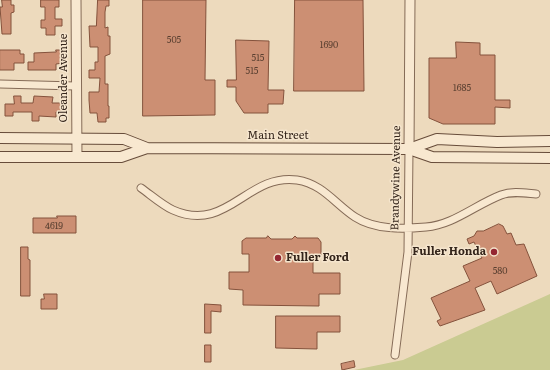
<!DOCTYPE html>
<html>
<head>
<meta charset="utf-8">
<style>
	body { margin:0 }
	canvas { display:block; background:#eddabd }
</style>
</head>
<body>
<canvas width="550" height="370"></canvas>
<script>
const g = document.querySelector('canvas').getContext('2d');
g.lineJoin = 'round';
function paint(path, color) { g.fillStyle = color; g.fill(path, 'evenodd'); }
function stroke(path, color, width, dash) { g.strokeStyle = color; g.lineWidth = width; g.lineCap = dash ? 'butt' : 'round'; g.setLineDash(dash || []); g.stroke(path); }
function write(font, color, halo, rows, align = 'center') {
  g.font = font + ' Literata,serif'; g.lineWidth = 3; g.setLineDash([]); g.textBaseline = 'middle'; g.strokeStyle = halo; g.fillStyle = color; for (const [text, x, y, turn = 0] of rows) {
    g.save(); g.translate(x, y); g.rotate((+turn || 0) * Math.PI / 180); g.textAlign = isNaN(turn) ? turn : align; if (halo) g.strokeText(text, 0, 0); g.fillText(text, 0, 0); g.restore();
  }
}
const green = new Path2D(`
	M550 294V370H354L403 360Z`);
const building = new Path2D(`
	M2 0H11V5H14V12L11 13V34H2L0 7H2Z
	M41 0H59V7H55V19H62V26H55V35H46V28H41V20H45V7H41Z
	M98 0H109V6H106L105 12V28L108 27V36H110V54L105 56V84H108V106H109V118H106V122H98L97 113H90L89 100V92H99L100 78H89V70H95V62H98V47H90L89 26H96Z
	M143 0H206L205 80H215V115L143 116Z
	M295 0H363L364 91H294Z
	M236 40 269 41 268 90H284L283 104H268V113H244L236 101V87H227V80H236Z
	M456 42 480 43V55H495V100H510V108L495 107V124H443L429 118V58H456Z
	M0 50H20V54H24V63H14V70H0Z
	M56 50H62L63 54V63L56 64V70H28V62H34V53L56 52Z
	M14 96H21V103H33L34 96 53 97 52 103H62V112H56V117L39 116V121H32V112H13V116H5V104H14Z
	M57 216H76V233H33V218H57Z
	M499 224 503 226 507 234 511 233 516 245 524 244 537 276 497 294 491 281 475 288 485 310 440 326 437 321 441 319 431 298 470 281 463 266 482 258 474 242 469 244 467 239 474 236 477 231H483Z
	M268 236 271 239H292L295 236 297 238H318L321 242V255H313V273H340V294H319V306L243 305V290L229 289V272H249V254H242V241L246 238H266Z
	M21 247H28V259L30 260V296H21Z
	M44 294H57V309H41V299H44Z
	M205 304 221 305V312L211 311V333H205Z
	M276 316H340V332H317V349L276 348Z
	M205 345H211V362H205Z
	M354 361 355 367 342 370 341 364Z`);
const minor = new Path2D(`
	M0 84 76 86
	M141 188C151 195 162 205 173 210 227 234 247 173 297 180 323 184 335 204 355 217 375 230 403 229 426 227 453 225 475 205 501 195 512 191 524 193 536 194
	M395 355 408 252 409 149`);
const tertiary = new Path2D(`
	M76 0 77 157
	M409 149 410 0`);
const secondary = new Path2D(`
	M0 138 124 139 147 148
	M409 149 432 157 550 158
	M0 157H121L147 148 409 149 437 139 497 142 550 141`);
const markers = [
	[494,252,4,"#942732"],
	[278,258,4,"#942732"]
];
const numberNames = [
	["505",174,40],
	["1690",329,45],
	["515",258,58],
	["515",252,71],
	["1685",462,88],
	["4619",54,226],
	["580",500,271]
];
const streetNames = [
	["Oleander Avenue",64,78,-90],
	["Main Street",278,136],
	["Brandywine Avenue",396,178,-89]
];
const poiNames = [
	["Fuller Honda",486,252],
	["Fuller Ford",286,258,"left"]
];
paint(green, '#cacb92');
paint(building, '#cc8f73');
stroke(building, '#84523c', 1);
stroke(minor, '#856b57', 9);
stroke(tertiary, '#856b57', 11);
stroke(secondary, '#674c3a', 12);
stroke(minor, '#f8e8d0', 7);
stroke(tertiary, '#f8e8d0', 9);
stroke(secondary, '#f8e8d0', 10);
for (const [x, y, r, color] of markers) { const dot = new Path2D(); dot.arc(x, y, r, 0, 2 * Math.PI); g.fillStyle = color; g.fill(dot); stroke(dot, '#f5e5cd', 1.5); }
write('9px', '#5a4031', null, numberNames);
write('11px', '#34251b', '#f5e5cd', streetNames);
write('bold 11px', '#34251b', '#f5e5cd', poiNames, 'right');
</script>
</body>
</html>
